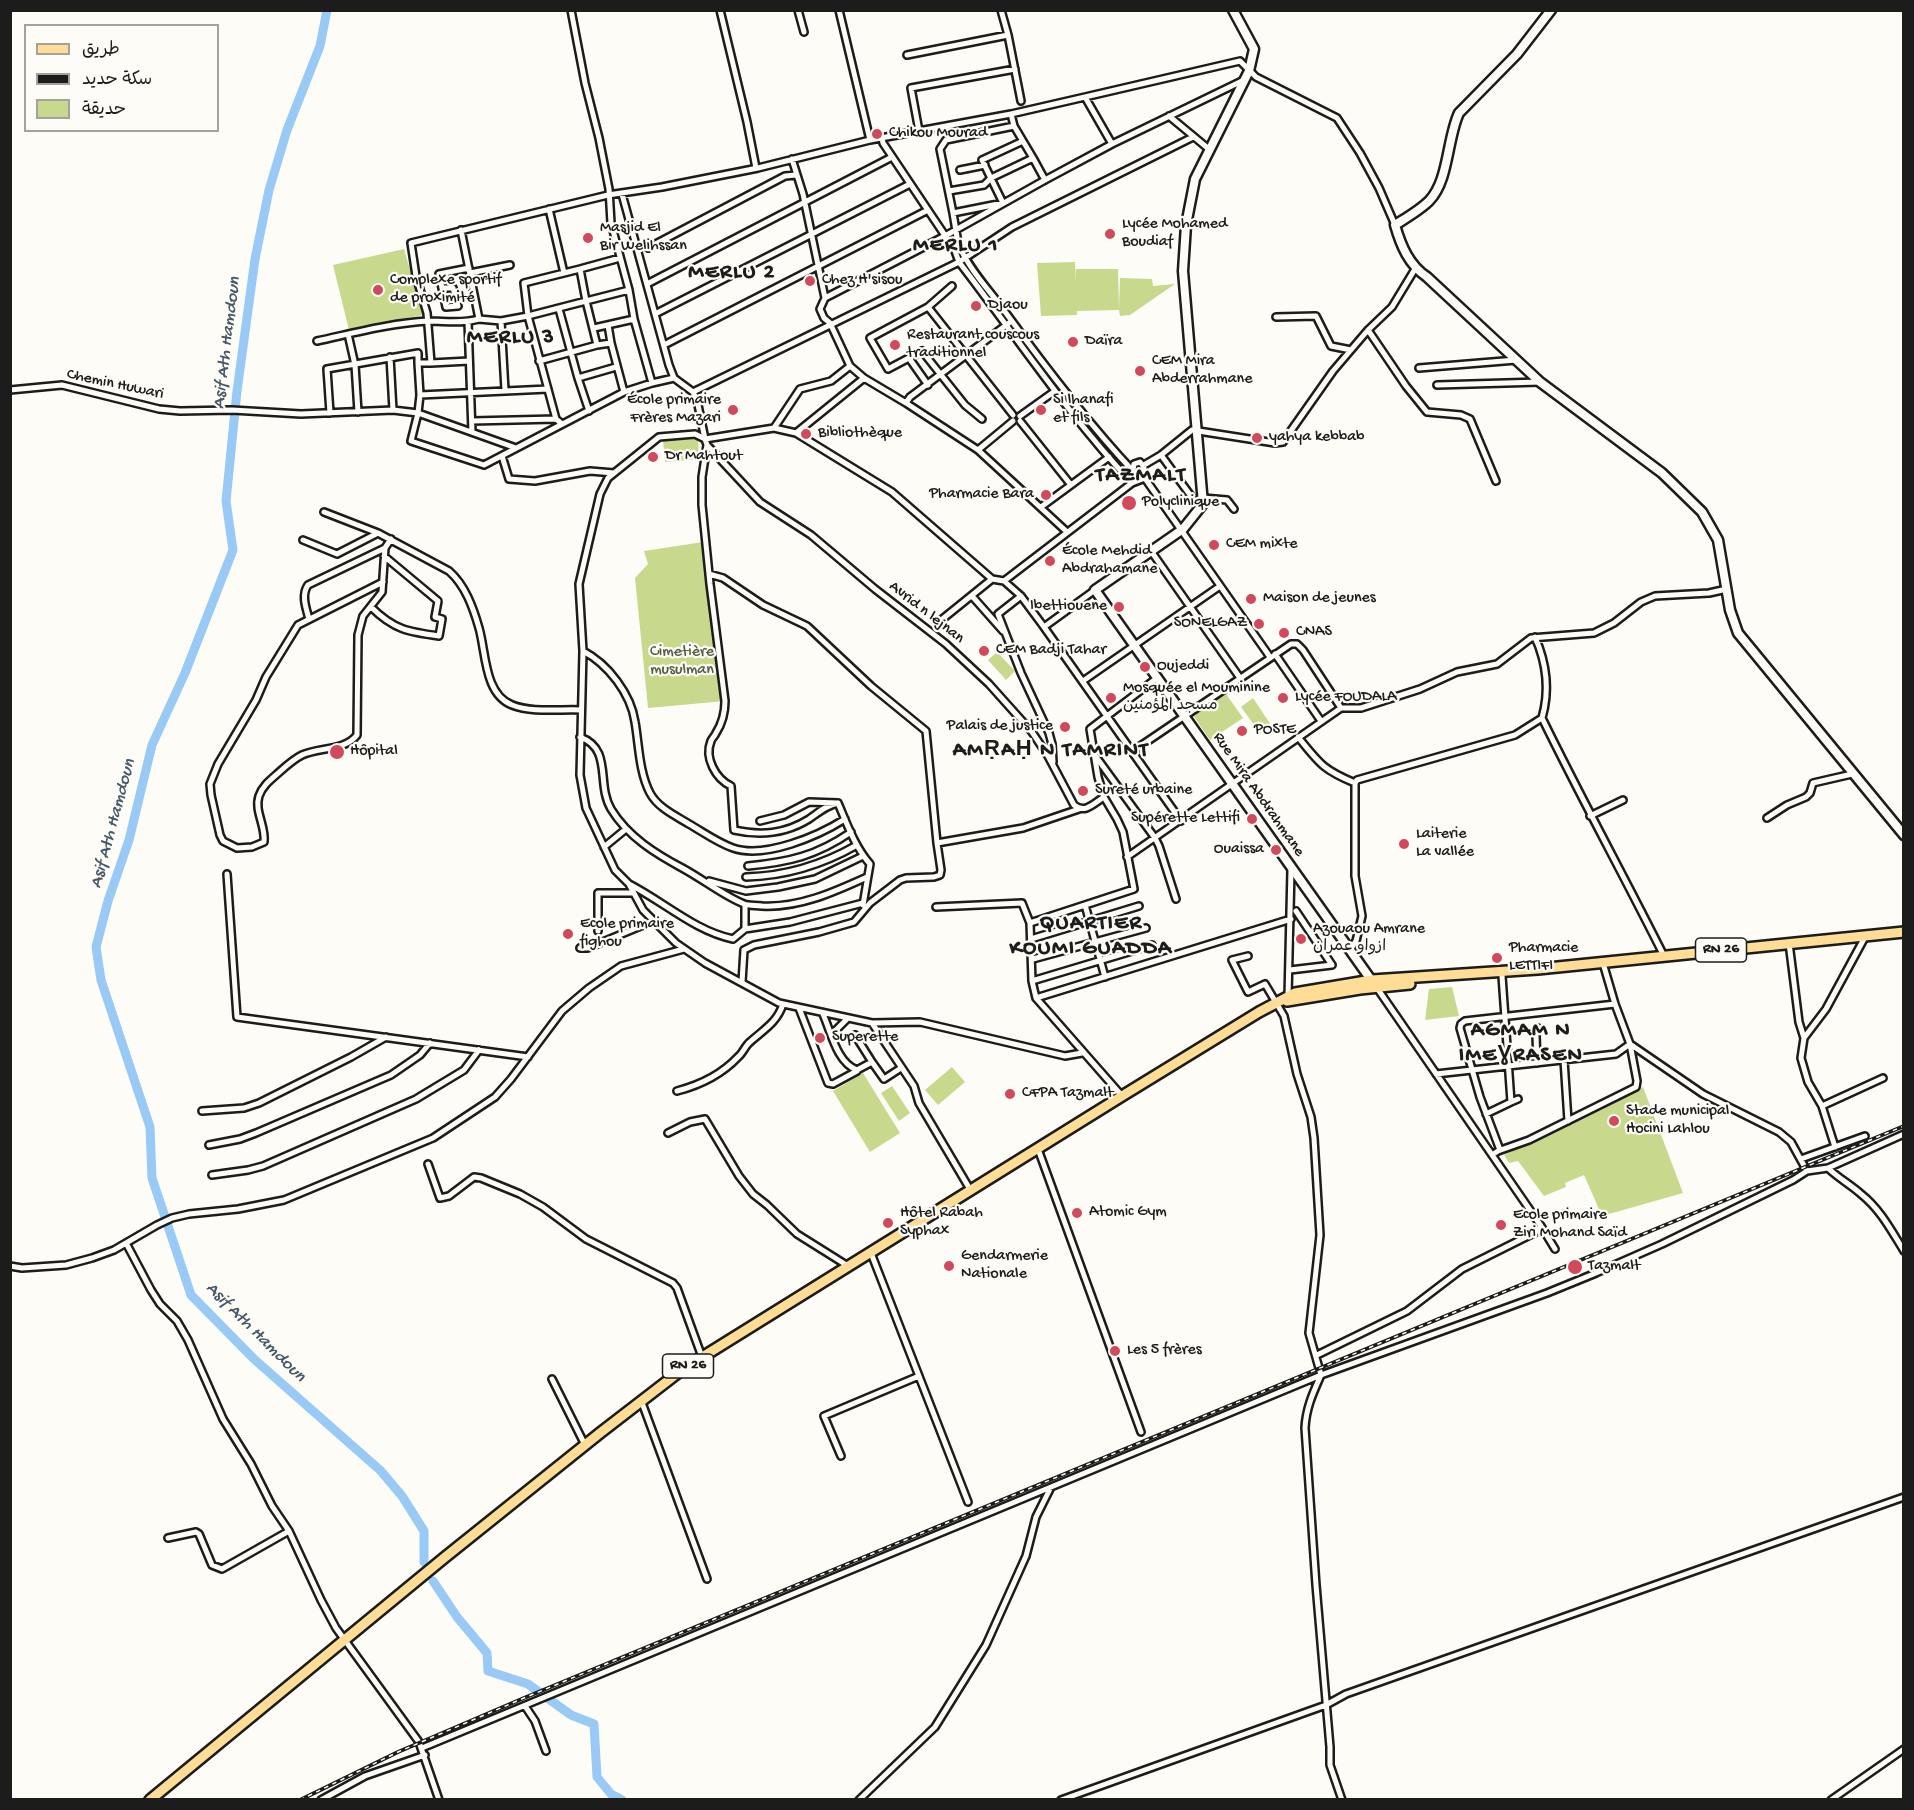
<!DOCTYPE html>
<html>
<head>
<meta charset="utf-8">
<style>
	body { margin:0 }
	#map { position:relative; width:1914px; height:1810px; overflow:hidden; background:#fdfcf7; font-family:"Gochi Hand","Playpen Sans Arabic",sans-serif }
	canvas { display:block }
	.frame { position:absolute; inset:0; border:12px solid #1c1c1c; pointer-events:none }
	.legend { position:absolute; left:24px; top:24px; width:195px; height:108px; box-sizing:border-box; background:#fdfcf7; border:2px solid #a3a29f; margin:0; padding:8px 10px; list-style:none; font-size:18px; color:#1c1c1c }
	.legend li { display:flex; align-items:center; gap:12px; height:30px }
	.legend b { width:30px; border:2px solid #a3a29f }
</style>
</head>
<body>
<div id="map">
<canvas width="1914" height="1810"></canvas>
<div class="frame"></div>
<ul class="legend">
<li><b style="height:8px;background:#ffdd96"></b>طريق</li>
<li><b style="height:8px;background:#1c1c1c"></b>سكة حديد</li>
<li><b style="height:16px;background:#c8d98e"></b>حديقة</li>
</ul>
</div>
<script>
const g = document.querySelector('canvas').getContext('2d');
g.lineJoin = 'round';
function paint(path, color) { g.fillStyle = color; g.fill(path, 'evenodd'); }
function stroke(path, color, width, dash) { g.strokeStyle = color; g.lineWidth = width; g.lineCap = dash ? 'butt' : 'round'; g.setLineDash(dash || []); g.stroke(path); }
function write(font, color, halo, rows, align = 'center') {
  g.font = font + ' "Gochi Hand","Playpen Sans Arabic",sans-serif'; g.lineWidth = 4.5; g.setLineDash([]); g.textBaseline = 'middle'; g.strokeStyle = halo; g.fillStyle = color; for (const [text, x, y, turn = 0] of rows) {
    g.save(); g.translate(x, y); g.rotate((+turn || 0) * Math.PI / 180); g.textAlign = isNaN(turn) ? turn : align; if (halo) g.strokeText(text, 0, 0); g.fillText(text, 0, 0); g.restore();
  }
}
const green = new Path2D(`
	M404 249 423 315 349 330 333 265Z
	M1075 262 1076 282V269H1118L1119 308 1120 278 1152 279 1153 286 1175 284 1130 315 1120 316 1119 310 1077 311V315L1041 316 1037 263Z
	M698 437 699 459 665 462 663 440Z
	M703 542 725 701 648 708 635 578 648 564 644 551Z
	M997 652 1015 671 1006 680 988 660Z
	M1226 694 1243 718 1210 740 1193 715Z
	M1253 698 1271 725 1260 733 1241 707Z
	M1452 987 1459 1016 1425 1020 1429 989Z
	M952 1067 965 1082 938 1105 925 1090Z
	M863 1073 900 1133 870 1152 833 1091Z
	M892 1086 910 1113 899 1121 881 1093Z
	M1643 1087 1683 1193 1602 1216 1584 1175 1565 1183 1566 1187 1544 1196 1518 1161 1509 1163 1504 1155Z`);
const river = new Path2D(`
	M327 10 320 46 287 130 269 190 255 259 237 391 226 501 233 550 185 673 152 745 129 840 108 901 96 947 101 980 150 1127 152 1178 191 1295 253 1358 380 1470 402 1496 424 1531V1562
	M433 1581 457 1617 487 1653 488 1671 528 1684 571 1715 594 1724 597 1777 611 1794 622 1800`);
const street = new Path2D(`
	M571 10 585 83 599 138 609 189 611 223 629 290
	M720 10 747 122 756 168
	M798 10 804 32
	M839 10 870 140
	M1001 10 1008 35
	M907 55 1008 35 1021 101
	M1011 114 1014 126 1033 158
	M1169 116 1210 150
	M919 131 911 88 1015 69
	M882 138 883 143 952 246
	M1112 144 1085 97 1240 61 1256 77 1337 118 1360 153 1379 188 1395 225
	M792 159 803 194 825 298
	M960 170 985 165
	M949 191 984 185 991 178 1033 158 1045 180
	M622 194 669 365 674 378 693 392 697 400 705 439 774 428 796 433 892 492 992 579 1004 581 1132 483 1138 474
	M549 209 564 273
	M953 213 940 149 946 140 1014 126
	M461 230 479 319 501 321 528 316 556 419 562 424
	M958 243 953 213 1003 203 982 160 1023 141
	M648 248 785 176 796 175
	M960 248C971 271 988 289 1003 309 1043 364 1086 421 1133 471
	M955 251 959 262C1016 336 1068 415 1132 483L1145 478
	M620 258 580 269 586 301 629 290 634 319 652 383 674 378
	M470 273 510 265
	M647 284 892 157
	M952 286 928 307 870 338 888 369 922 351 965 405 982 419
	M442 288H453L458 306 446 307 439 274 469 268
	M928 307 1013 415
	M559 309 578 378 589 411
	M655 314 910 184
	M1276 317 1316 316 1331 346 1351 350
	M501 321 505 390
	M468 322 472 432
	M608 325 611 343
	M594 328 634 319
	M1368 330 1406 386 1427 412 1461 415 1470 419 1496 481
	M348 334 355 365 358 412
	M317 341C354 333 391 323 428 321 445 321 462 324 479 319
	M597 345 611 343 624 392
	M664 345 928 210
	M390 357 393 410
	M909 358 928 385
	M469 361 431 363 427 313 416 276 411 243 608 195 662 187 758 168 870 140 1011 114 1085 97
	M539 361 597 345 586 301 528 316 524 283 580 269
	M1419 368 1516 360
	M578 378 616 367
	M1437 385 1540 382
	M10 390 62 385 159 409 180 411 232 410 301 414 393 410 418 413 420 395 418 363
	M693 392 959 262 1012 227 1193 137
	M420 395 548 389
	M906 403 910 397 1009 323
	M330 413 327 369 418 353V363H431
	M1020 416 1055 391
	M472 421 556 419
	M1020 421 1071 485
	M774 428 800 389 831 381 850 366
	M796 433 864 378
	M707 445 760 502 811 535 875 589 946 644 989 684 1032 732 1048 756 1074 805C1085 814 1093 804 1104 797
	M516 448 418 413 411 441 484 465 624 392 652 383
	M978 450 1013 421
	M1161 455 1196 503 1203 504
	M502 456 509 479 535 481 590 471 614 473
	M1144 465 1161 455 1192 430 1275 443 1283 442 1333 371 1368 330 1392 307 1415 269
	M1133 470 1134 464 1140 462 1144 467 1142 473
	M1144 477 1270 657
	M1203 498 1227 500 1234 509
	M1041 507 1109 457
	M324 512 378 533 449 571C465 585 473 607 479 628 486 652 484 694 512 705 532 713 560 709 581 710
	M1066 531 978 450 906 403 864 378 850 366 830 323 824 318 820 309 825 298 945 236 1045 180 1112 144 1244 80
	M303 540 337 554 378 533
	M1151 551 1240 678
	M709 574 723 578 763 605 807 626 871 686 926 731 937 843 941 870 940 875 934 877 906 878 900 880 870 903 854 922 819 932 754 945 744 950
	M1004 581 1021 596 1044 627 1181 821
	M383 582 298 625 266 677 256 700 218 764 210 784 211 795 220 835 223 841 237 848 252 847 264 842C266 826 254 811 259 796 262 787 269 781 276 775 284 768 292 760 302 755 319 747 345 751 357 735L358 635 363 616 382 592 385 548
	M972 596 1003 631
	M1021 596 998 614 1021 673 1049 733 1052 744 1053 762
	M371 607C394 630 409 632 439 636L442 619 435 617 438 601 384 556
	M309 619C306 608 301 595 308 585L385 548 391 539
	M940 621 992 579
	M1044 627 1095 590
	M1535 637C1547 664 1550 690 1542 718
	M583 651C608 664 631 694 635 722 639 745 639 772 650 793 658 808 676 816 689 824 703 832 718 843 733 848 765 859 818 836 845 819
	M1275 654 1321 721
	M1083 681 1220 586
	M580 737C613 749 596 784 611 809 628 837 656 854 684 869 704 880 724 896 744 904 749 906 756 905 762 906 799 908 834 892 867 877
	M1298 737C1319 763 1323 770 1355 783V876L1362 916 1356 941 1350 950
	M1133 751 1291 644H1297L1303 650 1341 708
	M1094 754 1155 838 1159 846 1176 899
	M1355 783 1357 780 1515 735 1542 718C1581 798 1624 876 1664 956
	M838 803C847 824 855 847 870 864L863 905
	M1590 816 1623 800
	M1767 818 1787 805 1806 797 1810 793 1813 783 1852 774
	M760 821 784 815 809 802 838 803C827 805 819 812 809 819 785 834 761 836 734 830L731 786C716 779 704 758 711 741 712 738 715 736 716 733 723 722 725 713 725 701L710 584 702 505V477L707 445 705 439 695 434 659 437 608 478 600 494 579 584 583 651 580 775 586 808 615 870 629 884 643 910 676 943 705 963 779 1003 872 1023 914 1086 919 1103 971 1191
	M937 843 1023 828 1079 809
	M604 847 626 829
	M1127 857 1341 708H1361L1420 689 1457 672 1497 664 1531 638 1594 633 1614 623 1641 602 1655 596 1709 593 1727 589
	M748 866C789 862 816 856 851 832
	M227 874 237 1017 528 1057
	M746 877C787 876 822 865 857 845
	M709 881 746 891 778 887 815 879 863 856
	M629 884C664 902 695 931 733 939L745 929 790 922 863 903
	M745 905V929
	M1085 905 1105 977
	M936 907 1022 903 1030 923 1032 981 1036 998 1122 1096
	M1030 923 1134 889 1123 832 1117 819 1104 797 1098 777 1090 729 1157 678
	M598 931V893H633
	M1031 939 1139 906
	M1789 943 1799 1022 1804 1038 1801 1058 1808 1082 1822 1106 1835 1147
	M580 948H588L653 921
	M1248 956 1232 960 1248 992 1265 984 1284 1016 1297 1074 1311 1117 1314 1138 1320 1235 1309 1333 1321 1375 1547 1293 1596 1273 1662 1244 1793 1180 1807 1171
	M1033 959 1146 928
	M1290 970 1332 965 1296 911
	M1502 976 1511 1102 1518 1099
	M1032 981 1152 945
	M742 982 744 950
	M1377 988 1541 1226 1555 1249
	M1288 997 1291 869
	M1036 998 1291 919
	M799 1008 828 1083 833 1084 857 1071
	M823 1014C831 1032 837 1063 857 1070L872 1062 855 1035
	M872 1023 920 1022 1065 1056 1082 1053
	M832 1034 847 1019
	M1804 1038 1826 1009 1865 937
	M1564 1060 1568 1121
	M872 1062 884 1079 901 1068
	M1537 1063 1536 1035 1538 1028
	M1436 1074 1616 1054 1630 1044 1703 1094 1779 1132 1791 1142 1807 1171 1828 1168 1904 1134
	M677 1091C700 1085 722 1074 738 1057 743 1053 745 1046 750 1042 763 1030 777 1023 783 1004
	M1822 1106 1883 1078
	M202 1111 244 1108 259 1103 351 1057 386 1037
	M1486 1114 1511 1102
	M668 1133 690 1122 705 1119 739 1176 753 1194 767 1205 797 1234 848 1266
	M209 1145 240 1139 256 1133 391 1075 420 1055 430 1043
	M1038 1149 1141 1432
	M1500 1150 1480 1097 1460 1028 1461 1024 1465 1021 1615 1004
	M1492 1155 1498 1151 1529 1140 1636 1087 1637 1081 1630 1044 1615 1004 1603 963
	M1801 1159 1865 1136
	M428 1164 440 1198 449 1196 474 1177 481 1178 520 1194 543 1207 586 1239 673 1283 677 1288 702 1357
	M1828 1168C1838 1178 1850 1184 1861 1194 1880 1209 1891 1230 1904 1251
	M212 1175 248 1170 263 1166 416 1099 464 1070 479 1050
	M126 1243 151 1290 160 1304 177 1321 188 1340 223 1419 251 1464 272 1506 289 1531 321 1600 336 1628 419 1742 439 1800
	M871 1253 968 1502
	M10 1266 22 1268 66 1265 92 1258 114 1250 157 1225 172 1218 189 1214 238 1209 284 1200 433 1138 495 1097 511 1079 562 1011 589 988 621 966 684 949
	M1317 1355 1407 1311 1462 1269 1536 1232 1541 1226
	M1321 1375C1313 1393 1306 1408 1305 1428L1316 1585 1330 1747V1765L1342 1800
	M552 1379 585 1445
	M641 1400 707 1579
	M841 1456 824 1416 919 1376
	M168 1538 196 1532 199 1534 212 1565 222 1569 289 1531
	M525 1706 535 1721 546 1751
	M422 1748 1321 1375
	M321 1800 365 1776 425 1755
	M859 1800 935 1727 986 1645 1026 1556 1036 1517 1050 1489
	M1061 1800 1326 1705 1346 1694 1904 1497
	M1831 1800 1904 1749`);
const secondary = new Path2D(`
	M1233 10 1254 49 1249 71 1195 179 1186 225 1183 271 1203 504 1183 529 1095 590 1374 984
	M1551 10 1517 54 1459 113C1447 138 1449 181 1429 201 1420 210 1406 218 1395 225 1401 246 1409 265 1427 277L1540 382 1662 473 1702 512 1718 540 1730 610 1738 633 1904 835`);
const primary = new Path2D(`
	M1287 1001 1360 989 1410 984
	M150 1800 444 1558 600 1433 683 1369 1122 1096 1259 1012 1295 993 1372 980 1538 969 1904 932`);
const rail = new Path2D(`
	M300 1800 398 1752 524 1698 1904 1126`);
const markers = [
	[877,134,6,"#d1495b"],
	[1110,234,6,"#d1495b"],
	[588,238,6,"#d1495b"],
	[810,281,6,"#d1495b"],
	[378,290,6,"#d1495b"],
	[976,306,6,"#d1495b"],
	[1073,342,6,"#d1495b"],
	[895,345,6,"#d1495b"],
	[1140,371,6,"#d1495b"],
	[733,410,6,"#d1495b"],
	[1041,410,6,"#d1495b"],
	[806,434,6,"#d1495b"],
	[1257,438,6,"#d1495b"],
	[653,457,6,"#d1495b"],
	[1046,495,6,"#d1495b"],
	[1129,503,8,"#d1495b"],
	[1214,545,6,"#d1495b"],
	[1050,561,6,"#d1495b"],
	[1251,599,6,"#d1495b"],
	[1119,607,6,"#d1495b"],
	[1259,624,6,"#d1495b"],
	[1284,633,6,"#d1495b"],
	[984,651,6,"#d1495b"],
	[1145,667,6,"#d1495b"],
	[1111,698,6,"#d1495b"],
	[1283,698,6,"#d1495b"],
	[1065,727,6,"#d1495b"],
	[1242,731,6,"#d1495b"],
	[337,752,8,"#d1495b"],
	[1083,791,6,"#d1495b"],
	[1252,819,6,"#d1495b"],
	[1404,844,6,"#d1495b"],
	[1276,850,6,"#d1495b"],
	[568,934,6,"#d1495b"],
	[1301,939,6,"#d1495b"],
	[1497,958,6,"#d1495b"],
	[820,1038,6,"#d1495b"],
	[1010,1094,6,"#d1495b"],
	[1614,1121,6,"#d1495b"],
	[1077,1213,6,"#d1495b"],
	[888,1223,6,"#d1495b"],
	[1501,1225,6,"#d1495b"],
	[949,1266,6,"#d1495b"],
	[1575,1267,8,"#d1495b"],
	[1115,1351,6,"#d1495b"]
];
const shields = [
	[1721,950,51],
	[688,1366,51]
];
const shieldNames = [
	["RN 26",1721,950],
	["RN 26",688,1366]
];
const poiNames = [
	["Chikou Mourad",889,134],
	["Lycée Mohamed",1122,225],
	["Boudiaf",1122,243],
	["Masjid El",600,229],
	["Bir Welihssan",600,247],
	["Complexe sportif",390,281],
	["de proximité",390,299],
	["Chez H'sisou",822,281],
	["Djaou",988,306],
	["Restaurant couscous",907,336],
	["traditionnel",907,354],
	["Daïra",1085,342],
	["CEM Mira",1152,362],
	["Abderrahmane",1152,380],
	["École primaire",721,401,"right"],
	["Frères Mazari",721,419,"right"],
	["Si lhanafi",1053,401],
	["et fils",1053,419],
	["Bibliothèque",818,434],
	["yahya kebbab",1269,438],
	["Dr Mahtout",665,457],
	["Pharmacie Bara",1034,495,"right"],
	["Polyclinique",1142,503],
	["CEM mixte",1226,545],
	["École Mehdid",1062,552],
	["Abdrahamane",1062,570],
	["Maison de jeunes",1263,599],
	["Ibettiouene",1107,607,"right"],
	["SONELGAZ",1247,624,"right"],
	["CNAS",1296,633],
	["CEM Badji Tahar",996,651],
	["Oujeddi",1157,667],
	["Mosquée el Mouminine",1123,689],
	["مسجد المؤمنين",1123,707],
	["Lycée FOUDALA",1295,698],
	["Palais de justice",1053,727,"right"],
	["POSTE",1254,731],
	["Hôpital",350,752],
	["Sureté urbaine",1095,791],
	["Supérette Lettifi",1240,819,"right"],
	["Laiterie",1416,835],
	["La vallée",1416,853],
	["Ouaissa",1264,850,"right"],
	["Ecole primaire",580,925],
	["fighou",580,943],
	["Azouaou Amrane",1313,930],
	["ازواو عمران",1313,948],
	["Pharmacie",1509,949],
	["LETTIFI",1509,967],
	["Superette",832,1038],
	["CFPA Tazmalt",1022,1094],
	["Stade municipal",1626,1112],
	["Hocini Lahlou",1626,1130],
	["Atomic Gym",1089,1213],
	["Hôtel Rabah",900,1214],
	["Syphax",900,1232],
	["Ecole primaire",1513,1216],
	["Ziri Mohand Saïd",1513,1234],
	["Gendarmerie",961,1257],
	["Nationale",961,1275],
	["Tazmalt",1588,1267],
	["Les 5 frères",1127,1351]
];
const streetNames = [
	["Chemin Huwari",115,385,12],
	["Avrid n lejnan",926,613,38],
	["Rue Mira Abdrahmane",1258,795,55]
];
const parkNames = [
	["Cimetière",682,653],
	["musulman",682,671]
];
const waterNames = [
	["Asif Ath Hamdoun",228,343,-83],
	["Asif Ath Hamdoun",114,824,-75],
	["Asif Ath Hamdoun",255,1333,45]
];
const districtNames = [
	["MERLU 1",956,247],
	["MERLU 2",732,274],
	["MERLU 3",511,339],
	["TAZMALT",1141,477],
	["AMṚAḤ N TAMRINT",1051,752],
	["QUARTIER",1091,925],
	["KOUMI GUADDA",1091,950],
	["AGMAM N",1521,1032],
	["IMEƔRASEN",1521,1057]
];
paint(green, '#c8d98e');
stroke(river, '#98caf5', 9);
stroke(street, '#1c1c1c', 10);
stroke(secondary, '#1c1c1c', 13);
stroke(primary, '#1c1c1c', 14);
stroke(street, '#fdfcf7', 5);
stroke(secondary, '#fdfcf7', 8);
stroke(primary, '#ffdd96', 9);
stroke(rail, '#1c1c1c', 4);
stroke(rail, '#fdfcf7', 1.5, [4.5]);
for (const [x, y, r, color] of markers) { const dot = new Path2D(); dot.arc(x, y, r, 0, 2 * Math.PI); g.fillStyle = color; g.fill(dot); stroke(dot, '#fdfcf7', 2); }
for (const [x, y, w] of shields) { const box = new Path2D(); box.roundRect(x - w / 2, y - 12, w, 24, 4.5); g.fillStyle = '#fdfcf7'; g.fill(box); stroke(box, '#1c1c1c', 1.5); }
write('bold 15px', '#1c1c1c', null, shieldNames);
write('16px', '#1c1c1c', '#fdfcf7', poiNames, 'left');
write('16px', '#1c1c1c', '#fdfcf7', streetNames);
write('16px', '#585e44', '#fdfcf7', parkNames);
write('italic 18px', '#475968', '#fdfcf7', waterNames);
g.letterSpacing = '1.5px';
write('bold 22px', '#1c1c1c', '#fdfcf7', districtNames);
g.letterSpacing = '0px';
</script>
</body>
</html>
